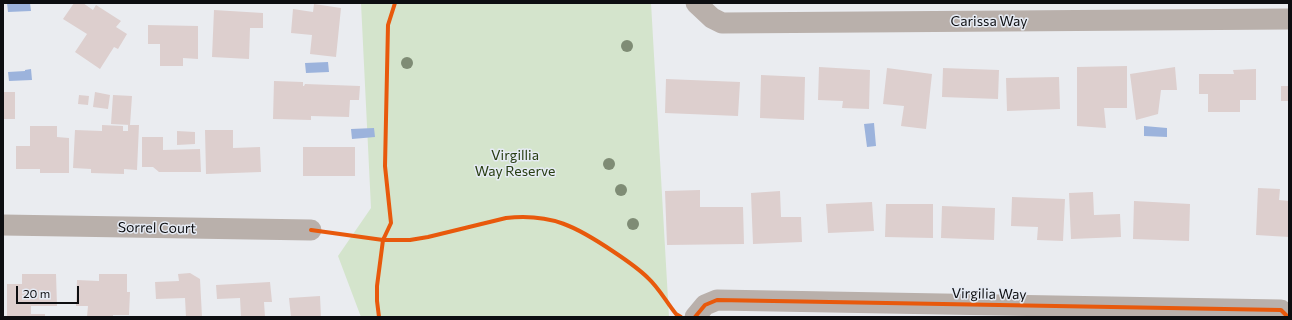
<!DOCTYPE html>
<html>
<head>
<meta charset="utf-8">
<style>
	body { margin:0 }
	#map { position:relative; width:1292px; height:320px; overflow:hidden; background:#eaecf0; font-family:Commissioner,sans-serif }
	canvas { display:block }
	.frame { position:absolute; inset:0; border:4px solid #0d0e11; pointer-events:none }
	.scale { position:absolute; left:16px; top:286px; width:63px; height:18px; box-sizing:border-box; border:2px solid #0d0e11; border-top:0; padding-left:5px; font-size:12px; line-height:14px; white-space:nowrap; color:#0d0e11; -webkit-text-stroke:3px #e6ebf4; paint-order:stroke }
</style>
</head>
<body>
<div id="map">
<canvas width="1292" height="320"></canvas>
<div class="frame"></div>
<div class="scale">20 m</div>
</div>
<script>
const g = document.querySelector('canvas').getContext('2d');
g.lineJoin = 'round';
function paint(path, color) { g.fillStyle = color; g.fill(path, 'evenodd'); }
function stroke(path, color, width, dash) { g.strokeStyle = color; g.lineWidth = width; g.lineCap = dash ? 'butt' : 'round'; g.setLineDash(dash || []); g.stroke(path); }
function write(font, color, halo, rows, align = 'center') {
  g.font = font + ' Commissioner,sans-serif'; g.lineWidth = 3; g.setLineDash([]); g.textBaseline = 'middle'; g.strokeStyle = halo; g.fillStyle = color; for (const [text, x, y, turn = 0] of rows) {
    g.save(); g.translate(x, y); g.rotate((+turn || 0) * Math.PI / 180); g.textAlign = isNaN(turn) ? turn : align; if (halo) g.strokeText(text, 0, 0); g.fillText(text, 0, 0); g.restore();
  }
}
const green = new Path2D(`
	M361 3H651L669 317H361L338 256 371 208Z`);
const water = new Path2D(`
	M7 3H30L31 11 8 12Z
	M328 62 329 72 306 73 305 63Z
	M31 69 32 80 9 81 8 72 25 71V70Z
	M874 123 876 146 867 147 864 124Z
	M1144 126 1167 128V137L1144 136Z
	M374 128 375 137 352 139 351 129Z`);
const building = new Path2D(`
	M74 3H83L93 10 96 5 121 21 116 27 127 34 118 49 114 47 100 69 75 52 87 34 63 19Z
	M314 4 341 8 336 57 310 54 312 35 291 33 293 9 313 12Z
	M214 10 263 13V28H250L249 59 212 57Z
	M148 25 198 26V59L183 58V66H160V44H148Z
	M1127 66V108H1104L1106 128 1077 126V67Z
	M819 67 870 70 869 109 842 108 843 101 818 100Z
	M1175 67 1177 90H1161L1158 114 1136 120 1130 74Z
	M887 68 932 74 926 129 901 126 904 106 883 104Z
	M943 68 999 70 998 99 942 97Z
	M1256 69V100H1240V112H1208V94H1199V74H1234L1233 70Z
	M761 75 805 77 804 120 760 118Z
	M1059 77 1060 109 1007 111 1006 78Z
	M666 79 740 82 738 116 665 113Z
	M274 81 303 82V86H304L305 84 360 86 359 100H350L349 117 311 116V120L273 119Z
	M1281 86H1289V101H1281Z
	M3 92H15V119H3Z
	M95 92 110 95 108 109 93 107Z
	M79 95 89 96 88 105 78 104Z
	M113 95 132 96 130 125 111 124Z
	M102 125 123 126V131H128V125H139L137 170 124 169V174L91 173V169L73 168 75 130 102 131Z
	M30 126H57V137L69 138V173H40V169H16V146H30Z
	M205 130H233V148L260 147 261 172 206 174Z
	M177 131 195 132V144L177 145Z
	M142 137H163V150L200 149 201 172H159L153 167H142Z
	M303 147H355V176H303Z
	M1258 188 1280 189 1279 200 1289 201V237L1256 235Z
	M700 190V207H743L744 244 667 245 665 191Z
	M780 191 781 217H801L802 242 753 244 751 193Z
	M1093 192 1094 215 1120 214 1121 237 1071 239 1069 193Z
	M1012 197 1065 199 1063 241 1037 240 1038 227 1011 226Z
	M1134 201 1190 204 1189 241 1133 239Z
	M872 202 874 231 828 233 826 204Z
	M886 204H933V238L885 237Z
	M942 206 995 208 994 240 941 238Z
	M190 273 200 279 202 317H186L185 298 156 299 155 282 179 281 178 274Z
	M22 274H56L57 306H31V314H45V317H7V284H22Z
	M99 274H127V292H130L129 315H113V317H87L88 306H76L77 280 99 281Z
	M270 282 272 302H264L265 317H241L240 298 217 299 216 285Z
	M320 296 321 317H291L289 298Z`);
const street = new Path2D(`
	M696 3 712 18 722 23 1289 19
	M3 225 311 230
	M695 317 705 305 717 300 1281 310 1288 317`);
const cycleway = new Path2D(`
	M311 230 383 240 391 223 385 166 388 25 395 3
	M379 317 377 301V286L383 240H410L428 237 506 218C552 213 577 227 614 252 626 260 638 268 648 278 659 288 667 303 676 314L681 317
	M695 317 705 305 717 300 1281 310 1288 317`);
const trees = [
	[627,46],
	[407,63],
	[609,164],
	[621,190],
	[633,224]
];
const streetNames = [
	["Carissa Way",989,21],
	["Sorrel Court",157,228,1],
	["Virgilia Way",989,294,1]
];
const parkNames = [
	["Virgillia",515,155],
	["Way Reserve",515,171]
];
paint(green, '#d4e4cc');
paint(water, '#9cb3dc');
paint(building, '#ddcfce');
stroke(street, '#b9b0ab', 21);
stroke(cycleway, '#e8590c', 4);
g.fillStyle = '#7f8c75';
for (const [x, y] of trees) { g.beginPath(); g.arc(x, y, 6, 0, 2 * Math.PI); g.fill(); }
write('14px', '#0d0e11', '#e6ebf4', streetNames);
write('14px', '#273d11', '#e6ebf4', parkNames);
</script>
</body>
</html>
